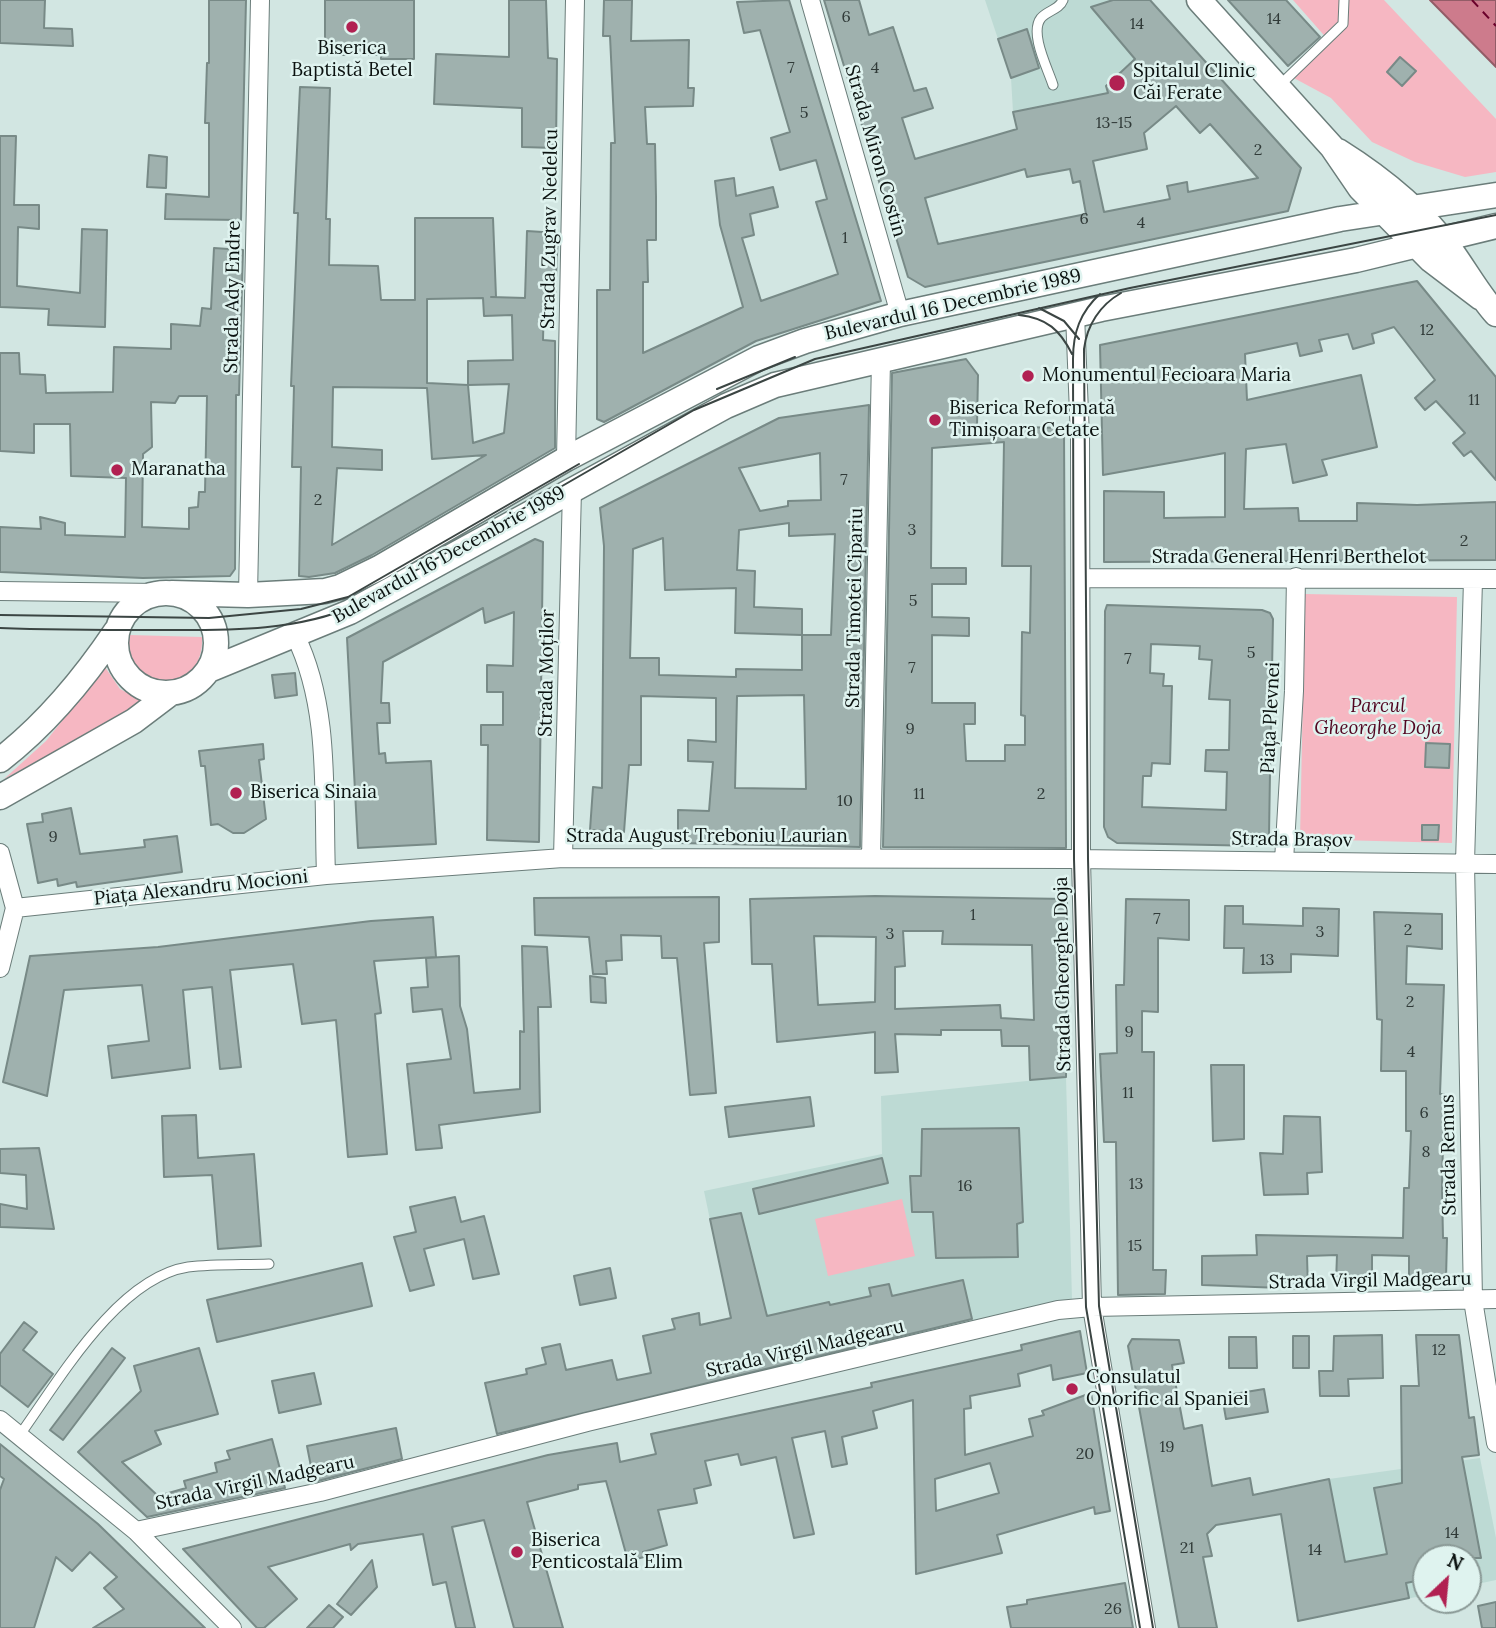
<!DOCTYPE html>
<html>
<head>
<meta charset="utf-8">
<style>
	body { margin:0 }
	#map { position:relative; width:1496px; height:1628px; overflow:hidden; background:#d2e6e2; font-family:Lora,serif }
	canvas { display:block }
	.north { position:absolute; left:1412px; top:1544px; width:70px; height:70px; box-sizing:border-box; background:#dff3ef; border:2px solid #8a9996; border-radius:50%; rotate:26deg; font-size:19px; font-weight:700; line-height:28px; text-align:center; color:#0b1210 }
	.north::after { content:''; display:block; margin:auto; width:24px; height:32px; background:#b12152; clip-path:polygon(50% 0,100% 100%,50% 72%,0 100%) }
</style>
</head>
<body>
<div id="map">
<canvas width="1496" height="1628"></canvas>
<div class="north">N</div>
</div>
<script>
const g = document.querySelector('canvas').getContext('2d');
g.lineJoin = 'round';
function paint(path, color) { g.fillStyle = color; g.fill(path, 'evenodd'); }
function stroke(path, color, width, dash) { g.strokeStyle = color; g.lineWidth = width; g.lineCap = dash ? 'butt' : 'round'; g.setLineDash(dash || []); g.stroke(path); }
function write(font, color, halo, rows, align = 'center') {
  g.font = font + ' Lora,serif'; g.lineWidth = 5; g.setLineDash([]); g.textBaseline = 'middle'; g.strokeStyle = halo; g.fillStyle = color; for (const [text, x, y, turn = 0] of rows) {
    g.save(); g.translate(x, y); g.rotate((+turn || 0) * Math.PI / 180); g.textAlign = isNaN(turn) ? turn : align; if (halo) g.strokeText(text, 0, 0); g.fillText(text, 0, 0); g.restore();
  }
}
const built = new Path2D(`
	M985 0H1150L1176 106 1161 119 1139 94 1147 149 1093 161 1080 98 1013 112 1011 78Z
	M1066 1077 1072 1300 744 1383 704 1191 882 1154 881 1096Z
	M1480 1458 1496 1538V1580L1468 1586V1558H1426V1595L1298 1621 1277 1490 1329 1479Z`);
const green = new Path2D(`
	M1293 0H1384L1496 119V172L1465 177 1415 162 1372 142 1331 98 1292 77 1329 41Z
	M1305 594 1457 597 1452 843 1300 839Z
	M129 635 202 637C205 697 125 696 129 635Z
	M105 667 120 689 147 703 4 779 46 741Z
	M902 1199 915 1256 828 1276 815 1219Z`);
const water = new Path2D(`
	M1430 0H1496V67Z`);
const ferry = new Path2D(`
	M1472 0 1496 26`);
const building = new Path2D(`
	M0 0H45L44 28 72 29 73 46 0 43Z
	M209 0H246L241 220 165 219 166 194 209 197V123H205L207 63H209Z
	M325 0H414V59H381V55H325Z
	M509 0H546L548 58 557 59 556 148 522 147V108L434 104 436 54 509 57Z
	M604 0H632L631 41 689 40 688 88H694L693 106 645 107 647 144H655L656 197V240H647L648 282H643V353L743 307 720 225 715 181 734 178 736 196 773 187 778 207 750 214 754 235 742 238 761 301 838 274 816 202 827 199 816 160 780 170 771 138 790 132 760 30 744 33 737 2 789 0 881 301 756 341 604 422 597 419V290H610L611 143H615L610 36H603Z
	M824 0H859L869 35 893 27 914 91 926 88 933 108 902 118 915 159 1017 129 1013 112 1108 93 1106 86 1135 59 1091 7 1113 0H1150L1301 168 1288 211 925 287 908 277ZM1176 106 1200 133 1210 124 1258 178 1188 192 1187 182 1167 186 1170 199 1104 212 1093 161 1147 149 1144 133ZM1025 169 1027 177 1070 169 1073 183 1080 181 1086 214 938 244 925 198Z
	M1228 0H1286L1320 37 1288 66Z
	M1027 29 1039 68 1011 78 998 39Z
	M1400 57 1416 71 1402 86 1387 72Z
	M300 87 330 88 326 219H330L329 265 378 266 381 300H415V218H493L496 297H491L525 298 527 231 558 233 555 300 544 299 543 340 555 341V448L372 555 335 573 309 577 299 576 301 467H292L294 386H291L298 213H294ZM483 298 484 316 512 315 513 360 468 361V385L427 383V299ZM509 384 504 433 473 443 468 385ZM333 387 427 388 432 459 486 455 332 545 337 468 382 470V450L332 447Z
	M0 136H16L14 205H39V229L18 227 17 286 80 293 82 229 107 230 105 327 48 325 49 309 0 307Z
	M149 155 167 157 166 188 147 187Z
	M214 248 243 250 239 395H236L235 569 230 576 143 578 0 572V527L41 529 40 517 65 523V535L125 537 126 478 71 476 70 424H34V453L0 451V353H19L20 374 45 375 46 393 113 392 114 347 171 349V324L200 326 202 308 211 309ZM179 396H207L205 492H199L198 507 189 508V529L142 527 143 454 152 447 151 402 175 403Z
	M1417 281 1496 377V480L1471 451 1464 456 1453 443 1465 433 1436 401 1425 410 1415 398 1435 380 1394 327 1372 334 1374 343 1353 349 1348 334 1319 340 1322 351 1300 356 1297 343 1245 354 1247 400 1361 375 1377 447 1322 460 1327 475 1293 483 1286 444 1246 449 1244 509 1298 508 1299 521H1357V503L1417 505 1496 502V560L1104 562V491L1164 492V518L1225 517V453L1103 475 1100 345Z
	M966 359 978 375 977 426 1064 428 1066 848 883 847 892 373ZM1004 442 1002 566H1031L1030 633 1022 632 1021 715 1025 716V745H1005V761H966L964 724H975V703H932V635L969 636V618L932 617V584H966V568H931L932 448Z
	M869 405 860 847 678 843V810L709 811 713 762 688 761V740L716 742V698L641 696V765H629L624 832 590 830 593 787 602 788 604 546 600 508 779 418ZM820 453 821 500 788 501V506L760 511 739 468ZM789 523V536L835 534 831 635H802V609L754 607 755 571 737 570 739 530ZM663 538 665 590 736 588 735 633 802 635V670L736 669V677L659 675V658H630L633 549ZM804 695 806 789 735 788 737 696Z
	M535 539 543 542 539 842 487 840 488 745H481V725H503V692H487V665L513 666 514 612 485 623 483 608 383 662 381 703H389L390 723H377L379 754 385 753 386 763 431 761 436 844 358 848 347 638Z
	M1107 605 1262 610 1270 613 1273 619 1270 772 1269 836 1266 842 1260 846 1117 843 1108 837 1104 827 1105 611ZM1151 644 1200 646 1199 659 1212 660 1209 699 1230 700 1229 750H1206L1205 771 1227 772 1226 810 1142 807 1143 776H1151L1152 763 1170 764 1172 686H1163L1164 674 1150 673Z
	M295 673 297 695 275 698 272 675Z
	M1426 743 1450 744 1449 768 1425 767Z
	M263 744 264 759 259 760 266 819 244 833H233L218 824 211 825 205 766H201L199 751Z
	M71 808 80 854 145 847 144 840 177 836 182 872 77 887 76 882 58 886 57 879 38 883 27 824 43 822 42 814Z
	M1422 825H1439L1438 840H1422Z
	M875 896 1067 899 1066 1077 1030 1080 1029 1046H1002L1001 1030H941V1035L895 1034 898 1072 875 1073V1032L777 1042 772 964H752L750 899ZM903 931H943L942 944 1032 945 1034 1020 1001 1018 1000 1005 895 1009V967L905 966ZM814 936 876 937 875 1002 818 1005Z
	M719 897V942L704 943 716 1093 690 1095 677 958H662L661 936 621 935 622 960 606 961 607 974H593L589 937 535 935 534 898Z
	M1126 899 1189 900V940L1158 938V1012L1142 1011V1052H1154L1153 1270H1166L1165 1294 1118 1295 1116 1142H1104L1100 1054 1117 1053 1116 985H1124Z
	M1225 906H1243V924L1303 926V908L1339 909 1338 956 1291 954V972L1243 973 1244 948H1224Z
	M1374 912 1442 914V949L1407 946 1406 984 1444 985 1440 1094H1444L1442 1188 1443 1238H1447L1446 1279 1409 1278V1256L1372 1255V1282H1336L1337 1255 1307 1256 1308 1289 1202 1285V1256L1257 1255 1256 1235 1403 1238 1404 1188H1409L1411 1131H1406V1071H1381L1382 1020 1377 1019Z
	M433 917 436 957 374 961 381 1013 375 1014 387 1154 348 1157 336 1020 302 1024 293 964 230 970 241 1067 220 1069 212 987 183 990 190 1068 112 1078 108 1046 149 1041 142 985 64 990 47 1096 3 1082 30 956 158 947 371 921Z
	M522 946 547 947 551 1007H538L540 1112 439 1125 442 1148 416 1150 407 1064 451 1059 442 1009 413 1012 411 988 428 987 426 958 459 956 460 1006 467 1029 474 1093 520 1089V1031L524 1032Z
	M590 976 605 978 606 1003 591 1002Z
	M1211 1065H1244V1139L1213 1141Z
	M810 1097 814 1126 729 1137 725 1107Z
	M196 1115 198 1158 254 1154 261 1246 218 1249 212 1175 164 1177 162 1116Z
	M1284 1116 1320 1117 1322 1172 1307 1173 1308 1194 1264 1195 1260 1153 1283 1154Z
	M1019 1128 1023 1222 1017 1224 1018 1257 936 1258 933 1212H912L910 1176H921L922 1129Z
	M39 1148 54 1229 0 1227V1204L27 1209 26 1175 0 1173V1149Z
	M882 1158 888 1183 759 1214 753 1189Z
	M455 1197 461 1222 484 1216 499 1274 473 1279 464 1239 424 1249 434 1285 410 1291 394 1237 416 1232 410 1207Z
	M741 1213 767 1316 829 1302 830 1305 871 1296 869 1288 889 1284 892 1296 963 1280 972 1319 497 1434 485 1383 527 1374 526 1369 546 1364 542 1348 560 1344 566 1370 612 1360 617 1380 651 1373 643 1336 675 1329 672 1319 699 1313 700 1325 731 1318 710 1219Z
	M362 1263 372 1306 217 1342 207 1300Z
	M610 1268 616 1298 580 1305 574 1276Z
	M24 1322 37 1332 23 1350 53 1374 28 1407 0 1385V1354Z
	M1080 1331 1087 1373 1053 1380 1051 1365 1018 1374 1020 1386 970 1396 971 1408 964 1409 965 1455 1033 1436 1029 1419 1044 1415 1042 1411 1091 1393 1110 1511 1095 1514 1094 1507 997 1535 1002 1553 916 1574 913 1400 873 1411 877 1428 842 1437 847 1464 832 1467 825 1431 792 1438 814 1534 794 1538 776 1457 741 1465 738 1454 705 1461 711 1485 694 1489 697 1503 658 1510 667 1545 643 1552 644 1557 628 1561 606 1481 578 1485V1489L527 1502 563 1628H514L484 1520 452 1527 475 1628H456L446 1582 433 1585 423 1534 358 1544 351 1550 350 1544 268 1567 297 1599 264 1628H257L183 1549 548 1455 617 1443 620 1462 656 1454 651 1434 872 1387 871 1383 1022 1350 1021 1345ZM990 1463 999 1493 936 1511 935 1479Z
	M1382 1335 1383 1378 1348 1379 1349 1396H1320L1319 1371H1333L1334 1336Z
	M1416 1335H1459L1469 1418 1474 1417 1479 1455 1462 1457 1481 1558H1426V1579L1406 1583 1409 1598 1298 1621 1281 1514 1216 1525 1207 1534 1212 1556 1203 1557 1217 1628H1179L1128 1346 1132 1339 1179 1340 1184 1363 1172 1365 1184 1429 1202 1425 1212 1486 1250 1478 1253 1495 1329 1479 1345 1562 1387 1554 1374 1488 1402 1483 1401 1386H1419Z
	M1293 1336H1309V1368H1293Z
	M1229 1337H1256L1257 1368H1229Z
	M112 1348 125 1358 63 1440 50 1430Z
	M199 1348 218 1414 155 1431 161 1444 122 1462 158 1496 186 1488 184 1481 217 1472 215 1463 230 1459 227 1451 272 1439 285 1488 147 1517 78 1452 141 1391 134 1366Z
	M314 1373 321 1404 279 1413 272 1381Z
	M1264 1389 1268 1412 1226 1419 1222 1396Z
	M396 1428 402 1459 314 1482 307 1446Z
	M0 1444 98 1524 205 1628H93L124 1609 104 1588 117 1577 90 1552 72 1571 56 1557 34 1628H0V1490L4 1479 0 1476Z
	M372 1560 377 1587 351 1615 337 1604Z
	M1125 1583 1133 1628H1011L1007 1607 1027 1604V1600Z
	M1496 1602V1628H1482L1478 1606Z
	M329 1605 343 1617 333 1628H307Z`);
const lane = new Path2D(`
	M1053 85C1048 69 1029 33 1041 18 1048 10 1059 10 1063 0
	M1279 86 1343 24 1344 0
	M19 1436C58 1382 117 1278 188 1267 214 1264 242 1265 269 1264`);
const street = new Path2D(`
	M810 0 900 314
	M1075 315 1080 437 1081 859 1092 1307 1146 1628
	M566 459 575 0
	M1081 578 1496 579
	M1473 580 1465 863 1473 1300 1496 1443
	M0 591 158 593
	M248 595 260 0
	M295 635C331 708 323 795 326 875
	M0 853 15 908 0 968
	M563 858 572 489
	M871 858 881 360
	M1284 861 1294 691 1296 577
	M15 908 326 875 563 858 1074 859 1496 864
	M0 1420 136 1531 232 1628
	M136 1531 320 1492 587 1422 1058 1310 1092 1307 1496 1299`);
const secondary = new Path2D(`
	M1199 0 1332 147 1360 188 1431 260 1481 298
	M1338 151C1381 178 1422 211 1452 252 1467 273 1479 295 1496 314
	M116 643a50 50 0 1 1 100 0a50 50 0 1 1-100 0Z
	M172 593 248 595 325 591 340 587 379 568 566 459 759 358 805 341 900 314 1340 219 1496 195
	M209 670 350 612 726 406 775 385 1101 309 1356 260 1496 226
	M0 760C44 726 85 677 116 631
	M0 797 134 721 171 693`);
const tram = new Path2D(`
	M1121 293C1100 305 1087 325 1084 349L1088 859 1099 1306 1153 1628
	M1100 294C1080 312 1073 333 1073 359L1074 859 1086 1307 1140 1628
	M1039 308 1064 321 1079 339
	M1019 315C1047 318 1060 330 1072 354
	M717 389 795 357
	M0 615 209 618 301 609 348 597 579 464
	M0 628C53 630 107 630 160 630 224 630 295 632 354 606L694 410 815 359 1130 288 1496 215`);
const markers = [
	[352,27,7,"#b12152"],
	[1117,83,9,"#b12152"],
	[1028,376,7,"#b12152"],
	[935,420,7,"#b12152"],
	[117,470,7,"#b12152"],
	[236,793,7,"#b12152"],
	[1072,1389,7,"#b12152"],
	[517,1552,7,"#b12152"]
];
const numberNames = [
	["6",846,17],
	["14",1274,19],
	["14",1137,24],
	["7",791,68],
	["4",875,68],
	["5",804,113],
	["13-15",1114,123],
	["2",1258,150],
	["6",1084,219],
	["4",1141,223],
	["1",845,238],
	["12",1427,330],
	["11",1474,400],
	["7",844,480],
	["2",318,500],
	["3",912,530],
	["2",1464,541],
	["5",913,601],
	["5",1251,653],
	["7",1128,659],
	["7",912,668],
	["9",910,729],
	["11",919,794],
	["2",1041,794],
	["10",845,801],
	["9",53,837],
	["1",973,915],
	["7",1157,919],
	["2",1408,930],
	["3",1320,932],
	["3",890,934],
	["13",1267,960],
	["2",1410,1002],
	["9",1129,1032],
	["4",1411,1052],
	["11",1128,1093],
	["6",1424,1113],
	["8",1426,1152],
	["13",1136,1184],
	["16",965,1186],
	["15",1135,1246],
	["12",1439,1350],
	["19",1167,1447],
	["20",1085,1454],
	["14",1452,1533],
	["21",1187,1548],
	["14",1315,1550],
	["26",1113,1609]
];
const poiNames = [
	["Biserica",352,49,"center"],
	["Baptistă Betel",352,71,"center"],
	["Spitalul Clinic",1133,72],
	["Căi Ferate",1133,94],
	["Monumentul Fecioara Maria",1042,376],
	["Biserica Reformată",949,409],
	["Timișoara Cetate",949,431],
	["Maranatha",131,470],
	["Biserica Sinaia",250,793],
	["Consulatul",1086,1378],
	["Onorific al Spaniei",1086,1400],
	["Biserica",531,1541],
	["Penticostală Elim",531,1563]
];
const streetNames = [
	["Strada Miron Costin",875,151,74],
	["Strada Zugrav Nedelcu",550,229,-89],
	["Strada Ady Endre",233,297,-89],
	["Bulevardul 16 Decembrie 1989",953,305,-13],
	["Bulevardul 16 Decembrie 1989",449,555,-29],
	["Strada General Henri Berthelot",1289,558],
	["Strada Timotei Cipariu",855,608,-89],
	["Strada Moților",547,673,-89],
	["Piața Plevnei",1271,718,-87],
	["Strada August Treboniu Laurian",707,837],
	["Strada Brașov",1292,840,1],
	["Piața Alexandru Mocioni",201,888,-6],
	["Strada Gheorghe Doja",1063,974,-91],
	["Strada Remus",1449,1155,-91],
	["Strada Virgil Madgearu",1370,1281,-1],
	["Strada Virgil Madgearu",805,1349,-13],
	["Strada Virgil Madgearu",255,1483,-12]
];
const parkNames = [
	["Parcul",1378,707],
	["Gheorghe Doja",1378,729]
];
paint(built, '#bddad4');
paint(green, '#f6b7c2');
paint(water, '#cd7b8c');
stroke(water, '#935c67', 2);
stroke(ferry, '#6a012b', 2, [9, 7]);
paint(building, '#9fb1ae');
stroke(building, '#788a87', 2);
stroke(lane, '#6b7d7a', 11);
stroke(street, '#6b7d7a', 20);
stroke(secondary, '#6b7d7a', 27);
stroke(lane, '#fff', 9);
stroke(street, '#fff', 18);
stroke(secondary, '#fff', 24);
stroke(tram, '#3b4543', 2);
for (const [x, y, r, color] of markers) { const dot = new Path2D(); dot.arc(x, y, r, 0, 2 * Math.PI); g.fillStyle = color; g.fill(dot); stroke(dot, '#dff3ef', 2.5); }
write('16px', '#303a38', null, numberNames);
write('19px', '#0b1210', '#dff3ef', poiNames, 'left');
write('19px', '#0b1210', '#dff3ef', streetNames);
write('italic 19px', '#520621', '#dff3ef', parkNames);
</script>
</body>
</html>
